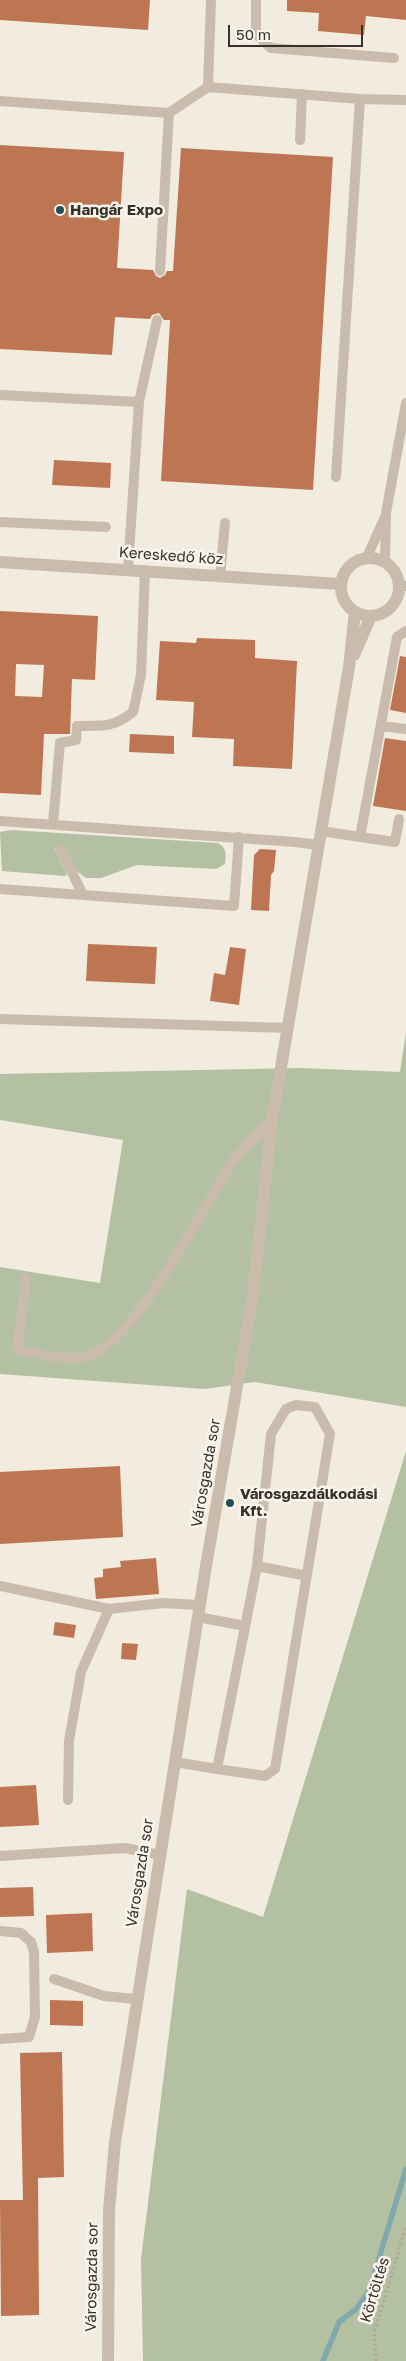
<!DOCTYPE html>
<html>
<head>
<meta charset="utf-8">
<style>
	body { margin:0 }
	#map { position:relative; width:406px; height:2361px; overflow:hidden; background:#f2ebe0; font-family:"Golos Text",sans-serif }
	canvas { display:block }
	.scale { position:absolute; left:228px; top:25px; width:135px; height:22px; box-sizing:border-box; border:2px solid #38302b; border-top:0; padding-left:6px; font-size:15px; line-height:18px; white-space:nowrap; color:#38302b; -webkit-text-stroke:4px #f9f5ed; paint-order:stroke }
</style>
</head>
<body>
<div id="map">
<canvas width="406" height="2361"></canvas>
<div class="scale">50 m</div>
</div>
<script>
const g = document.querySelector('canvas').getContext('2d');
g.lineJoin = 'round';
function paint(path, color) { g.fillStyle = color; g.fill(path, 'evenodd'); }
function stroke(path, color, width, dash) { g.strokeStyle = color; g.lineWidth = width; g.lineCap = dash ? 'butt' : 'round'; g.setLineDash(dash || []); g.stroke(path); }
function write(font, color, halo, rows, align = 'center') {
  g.font = font + ' "Golos Text",sans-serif'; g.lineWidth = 5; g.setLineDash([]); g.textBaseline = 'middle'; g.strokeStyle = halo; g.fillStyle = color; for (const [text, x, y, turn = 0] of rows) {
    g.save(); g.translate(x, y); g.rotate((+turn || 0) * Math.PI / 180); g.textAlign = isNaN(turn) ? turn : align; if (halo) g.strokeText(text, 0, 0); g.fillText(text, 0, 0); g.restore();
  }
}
const green = new Path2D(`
	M11 830 218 843C227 848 226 854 225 864L216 869 137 865 101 878H86L75 870 62 846 55 849 67 874 65 876 2 871 0 832Z
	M406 1032V1407L255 1382 204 1389 0 1374V1267L100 1283 123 1140 0 1120V1074L300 1068 400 1072Z
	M406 1451V2361H143L141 2259 187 1889 263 1917Z`);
const stream = new Path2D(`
	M323 2361 339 2322 356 2309 369 2291 406 2169`);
const building = new Path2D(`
	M0 0H150L148 30 0 20Z
	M287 0H406V20L366 16 364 35 318 31 319 13 287 11Z
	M0 145 124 152 117 268 153 270 156 276 160 278 165 275 167 271H173L181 148 333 157 313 490 161 481 170 320H164L159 313 152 315 150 319 115 317 112 355 0 349Z
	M54 460 111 463 110 488 52 485Z
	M0 611 98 616 95 680 72 679 70 734H44L41 795 0 793ZM16 664 44 665 42 697 15 696Z
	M197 638 255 640V658L297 661 292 769 233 766 234 739 192 737 194 702 156 700 160 641 196 643Z
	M400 656 406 657V713L390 710Z
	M130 734 174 736V754L129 752Z
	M385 738 406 741V811L373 806Z
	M260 849 276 850 274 871 271 875 269 911 251 910 254 855Z
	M88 944 157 947 155 984 86 981Z
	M230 947 246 949 239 1005 210 1001 214 973 225 975Z
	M120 1466 123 1537 0 1544V1472Z
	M156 1558 159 1594 96 1599 94 1578 103 1577V1569L121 1567 120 1561Z
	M55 1622 76 1625 74 1638 53 1635Z
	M122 1643 138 1644 136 1660 121 1659Z
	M36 1785 39 1825 0 1827V1787Z
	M33 1887 34 1916 0 1917V1888Z
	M92 1913 93 1951 47 1953 46 1915Z
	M50 2000 83 2001V2026L50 2025Z
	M62 2052 64 2177 38 2178 39 2315 1 2316 0 2200H23L20 2053Z`);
const path = new Path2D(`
	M376 2361 374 2333 406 2226`);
const lane = new Path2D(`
	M256 0V34L271 48 394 58
	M208 87 360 99 406 100
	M0 101 169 113 208 87 211 0
	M300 140 302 94
	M160 271 169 113
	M0 395 139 402 157 320
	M336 477 360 99
	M0 522 106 527
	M367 557 384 519
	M385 561 386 513 406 403
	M128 569 139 402
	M220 576 225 523
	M399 585 406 586
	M381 726 406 729
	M0 821 295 842 318 845
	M53 823 60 743 76 740 77 726C102 726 113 728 133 712L141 675 145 570
	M321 831 360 837 397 637 406 631
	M360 837 395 842 399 819
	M61 850 83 895
	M0 889 234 906 239 837
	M0 1019 287 1028
	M26 1278 17 1349C39 1353 72 1364 93 1354 140 1333 202 1208 233 1162 243 1146 259 1134 272 1120
	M296 1405 315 1407 330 1434 275 1769 265 1776 217 1769 257 1566 271 1434 286 1409Z
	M257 1566 307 1576
	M0 1586 109 1609 163 1603 200 1605
	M198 1617 245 1626
	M175 1762 217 1769
	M68 1800 69 1741 81 1672 109 1609
	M0 1856 125 1848 160 1855
	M0 1931 21 1933 31 1942 34 1952 35 2017 29 2037 0 2039
	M54 1979 104 1996 136 1999`);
const street = new Path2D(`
	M341 587a29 29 0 1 1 58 0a29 29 0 1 1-58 0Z
	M0 562 340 584
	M354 655 371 616
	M108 2361 109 2211 115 2142 206 1566 253 1294 272 1120 349 667 355 612`);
const markers = [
	[60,210,5,"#234f57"],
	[230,1503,5,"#234f57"]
];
const poiNames = [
	["Hangár Expo",70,210],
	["Városgazdálkodási",240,1494],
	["Kft.",240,1511]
];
const streetNames = [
	["Kereskedő köz",171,556,4],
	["Városgazda sor",206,1473,-80],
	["Városgazda sor",140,1873,-81],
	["Városgazda sor",92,2277,-89],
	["Körtöltés",375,2290,-73]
];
paint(green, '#b3c0a1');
stroke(stream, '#81a8ad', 5.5);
paint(building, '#be7652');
stroke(path, '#b5a797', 3, [2.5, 2.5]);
stroke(lane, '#cabcad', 10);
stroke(street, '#cabcad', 12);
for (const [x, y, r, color] of markers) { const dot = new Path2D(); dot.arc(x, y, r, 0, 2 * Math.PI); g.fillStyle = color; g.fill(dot); stroke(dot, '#f9f5ed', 2); }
write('bold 15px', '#38302b', '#f9f5ed', poiNames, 'left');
write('15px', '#38302b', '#f9f5ed', streetNames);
</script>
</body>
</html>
